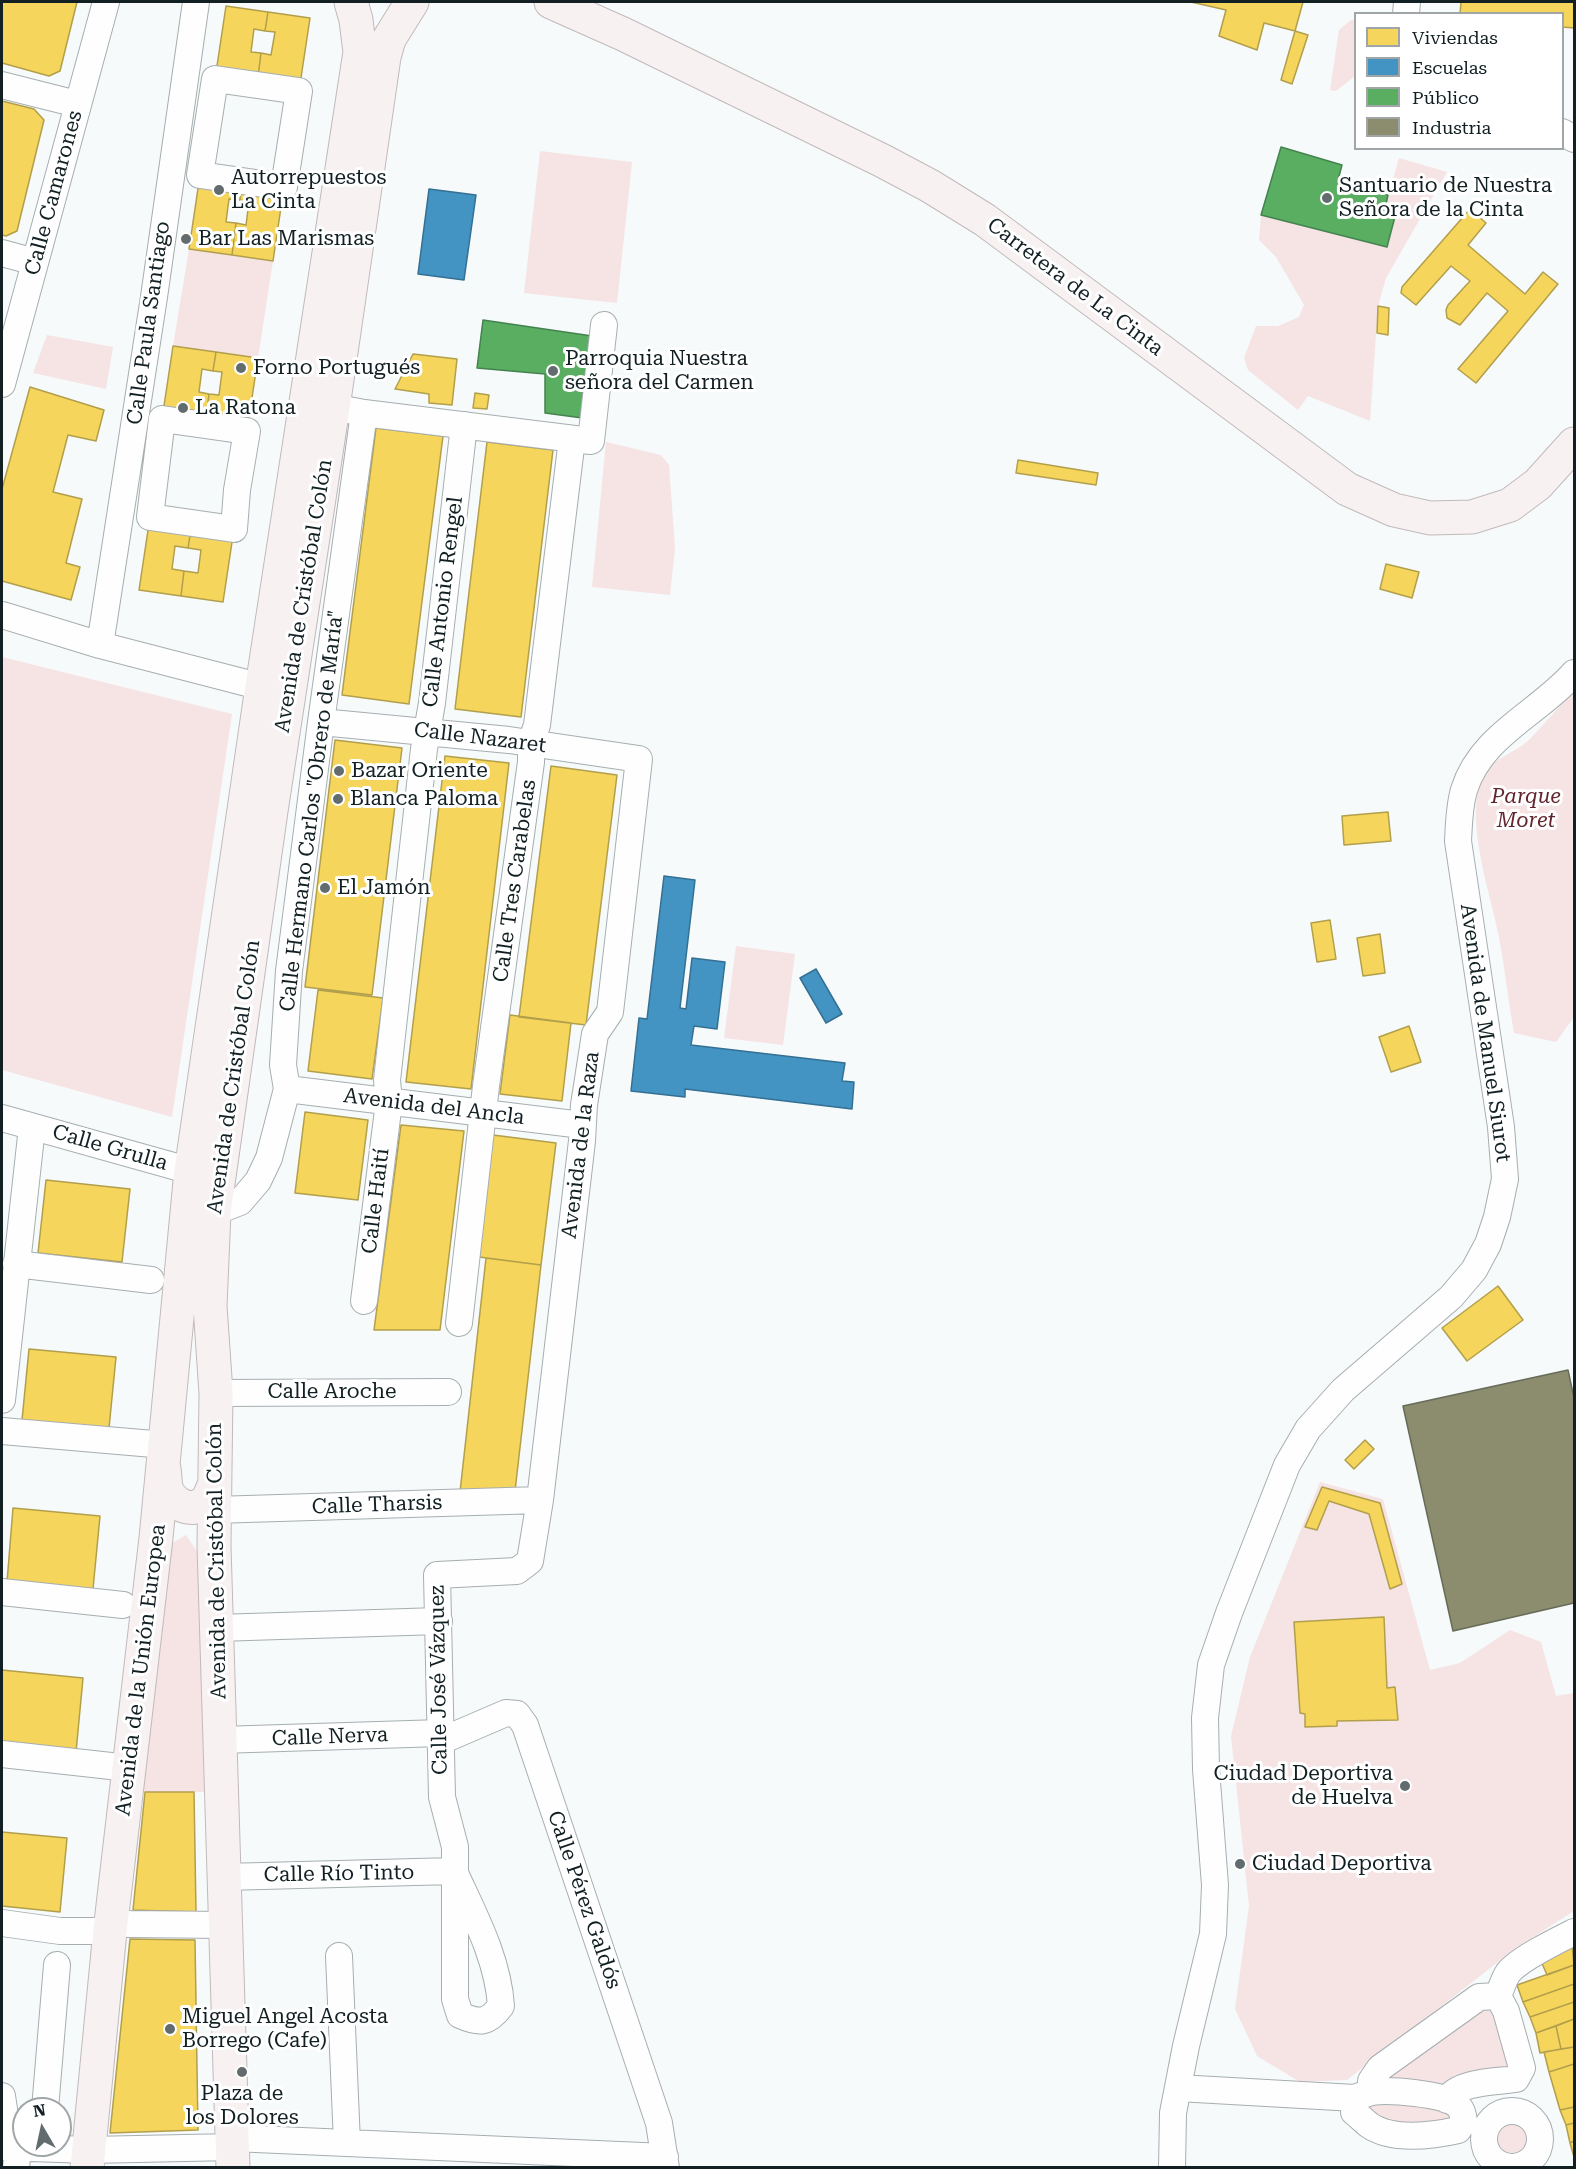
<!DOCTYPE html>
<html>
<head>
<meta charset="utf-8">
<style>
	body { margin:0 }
	#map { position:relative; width:1576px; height:2169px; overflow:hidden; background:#f6fafb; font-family:"Roboto Serif",serif }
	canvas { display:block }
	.frame { position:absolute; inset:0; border:3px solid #122024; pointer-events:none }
	.legend { position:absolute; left:1354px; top:12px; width:210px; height:138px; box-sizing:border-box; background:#fff; border:2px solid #a0a6a7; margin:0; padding:8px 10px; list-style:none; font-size:18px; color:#122024 }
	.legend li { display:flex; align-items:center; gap:12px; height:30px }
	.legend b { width:30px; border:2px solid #a0a6a7 }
	.north { position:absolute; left:12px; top:2097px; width:60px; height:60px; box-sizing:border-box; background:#fff; border:2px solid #a0a6a7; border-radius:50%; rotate:351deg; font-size:16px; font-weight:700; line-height:24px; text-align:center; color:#122024 }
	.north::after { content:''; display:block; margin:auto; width:21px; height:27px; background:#626c6f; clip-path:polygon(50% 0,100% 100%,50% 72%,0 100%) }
</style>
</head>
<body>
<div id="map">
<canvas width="1576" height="2169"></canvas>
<div class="frame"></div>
<ul class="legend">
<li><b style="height:16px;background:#f6d55c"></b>Viviendas</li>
<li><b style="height:16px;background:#4393c3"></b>Escuelas</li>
<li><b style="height:16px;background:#5aae61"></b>Público</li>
<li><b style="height:16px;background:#8c8c6e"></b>Industria</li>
</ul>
<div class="north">N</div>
</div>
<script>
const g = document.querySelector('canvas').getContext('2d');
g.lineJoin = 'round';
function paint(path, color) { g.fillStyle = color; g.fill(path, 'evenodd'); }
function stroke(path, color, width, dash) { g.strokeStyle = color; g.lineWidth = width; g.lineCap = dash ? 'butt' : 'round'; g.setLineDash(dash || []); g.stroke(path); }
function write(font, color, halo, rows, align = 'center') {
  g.font = font + ' "Roboto Serif",serif'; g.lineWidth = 6; g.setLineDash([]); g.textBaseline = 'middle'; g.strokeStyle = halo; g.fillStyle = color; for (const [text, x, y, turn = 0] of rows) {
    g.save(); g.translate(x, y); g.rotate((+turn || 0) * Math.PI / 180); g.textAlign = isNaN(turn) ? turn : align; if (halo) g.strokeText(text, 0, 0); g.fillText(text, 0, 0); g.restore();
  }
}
const green = new Path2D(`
	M1351 20H1355V76L1336 91 1330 90 1339 30Z
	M540 151 632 162 617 303 524 293Z
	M1399 158 1447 172 1386 278 1378 306 1370 421 1308 396 1298 410 1248 370 1244 358 1256 326H1278L1299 317 1304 305 1276 257 1259 240 1261 215 1386 247 1397 209 1386 204Z
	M189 249 273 261 258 358 173 346Z
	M47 335 113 347 106 389 33 373Z
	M606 442 661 455 669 465 675 548 670 595 592 587Z
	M2 657 232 714 172 1117 2 1070Z
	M1574 691V1017L1556 1042 1514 1033C1508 1001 1505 969 1499 937 1491 894 1462 815 1484 775 1494 757 1518 752 1531 738 1546 722 1559 706 1574 691Z
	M736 946 795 954 783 1045 724 1038Z
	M1320 1482 1383 1499 1430 1670 1460 1663 1510 1630 1541 1642 1556 1696 1574 1693V1911L1516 1948 1347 2080 1300 2082 1257 2056 1235 2009 1249 1906 1231 1736 1250 1657Z
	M186 1535 202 1559 209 1792H139L167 1546Z
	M1489 2006 1498 2010 1511 2059 1507 2068 1438 2087 1388 2084 1385 2073 1478 2008Z
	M1374 2100 1441 2104 1453 2116 1451 2122 1400 2130 1367 2114 1368 2105Z
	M1492 2138a21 21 0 1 1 42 0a21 21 0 1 1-42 0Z`);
const homes = new Path2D(`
	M2 2H77L60 71 49 76 2 63Z
	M1191 2H1303L1295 31 1264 23 1257 50 1219 36 1226 10Z
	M1461 2H1574V28L1562 27V14H1460Z
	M226 6 268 12 265 31 254 29 251 52 261 53 257 85 215 79Z
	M268 12 310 18 299 91 257 85 261 53 271 55 275 32 265 31Z
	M1295 31 1308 35 1292 84 1281 80Z
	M2 101 34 109 44 120 17 231 6 236 2 235Z
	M200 175 242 182 240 200 229 199 226 222 236 223 232 255 189 249Z
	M242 182 284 187 273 261 232 255 236 223 246 225 249 202 240 200Z
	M1470 209 1486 223 1468 245 1525 294 1543 272 1558 284 1476 383 1458 369 1508 311 1487 293 1460 325 1447 318 1446 310 1448 305 1470 281 1451 266 1416 305 1401 293 1402 287Z
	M1378 306 1389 308 1388 335 1377 333Z
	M173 346 216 352 213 371 202 369 199 392 209 394 205 425 162 419Z
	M216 352 258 358 247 431 205 425 209 394 219 395 222 372 213 371Z
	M413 354 457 359 452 405 429 403V394L395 389Z
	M30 387 104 410 96 441 68 435 53 492 82 499 66 563 80 567 71 600 2 581V489Z
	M475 393 489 395 487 409 473 408Z
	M376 428 443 436 409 704 342 695Z
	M487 442 553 450 521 717 455 709Z
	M1018 460 1098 473 1096 485 1016 473Z
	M150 517 192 523 188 548 175 546 172 569 184 571 181 596 139 590Z
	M192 523 234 529 223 602 181 596 184 571 198 573 201 550 188 548Z
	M1386 564 1419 572 1412 598 1380 589Z
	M335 740 402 748 372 995 305 987Z
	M445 756 509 763 471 1089 406 1082Z
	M551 766 617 775 586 1025 519 1017Z
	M1388 812 1391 841 1344 845 1342 816Z
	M1330 920 1336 959 1317 962 1311 923Z
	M1380 934 1385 973 1363 976 1357 938Z
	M318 990 383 998 372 1079 308 1071Z
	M510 1015 571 1023 562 1101 500 1094Z
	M1409 1026 1421 1062 1391 1072 1379 1037Z
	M305 1112 368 1120 358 1200 295 1193Z
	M401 1125 464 1131 440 1330H374Z
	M493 1135 556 1143 541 1265 479 1257Z
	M46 1180 130 1189 122 1262 38 1253Z
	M486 1258 541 1265 515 1491 460 1492Z
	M1498 1286 1523 1320 1467 1361 1442 1328Z
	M29 1349 116 1357 109 1428 22 1420Z
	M1365 1440 1374 1449 1354 1469 1345 1460Z
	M1322 1487 1380 1503 1402 1584 1390 1589 1369 1514 1329 1501 1317 1530 1305 1527Z
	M13 1508 100 1516 93 1589 7 1582Z
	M1384 1617 1387 1688 1395 1687 1398 1720 1337 1721V1726L1305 1727V1714L1300 1713 1294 1622Z
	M2 1670 83 1678 76 1752 2 1745Z
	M145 1792H194L196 1912 133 1910Z
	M2 1832 67 1838 60 1912 2 1906Z
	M130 1939 195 1940 198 2130 110 2133Z
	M1572 1945 1574 1965 1547 1975 1541 1961 1560 1954 1559 1949Z
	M1574 1965V1984L1523 2002 1517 1985Z
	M1574 1984V2002L1530 2017 1523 2002Z
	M1574 2002V2019L1536 2033 1530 2017Z
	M1574 2019V2047L1561 2049 1556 2026Z
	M1556 2026 1561 2049 1540 2053 1536 2033Z
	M1574 2047V2064L1549 2072 1544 2052Z
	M1574 2064V2107L1560 2110 1549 2072Z
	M1574 2107V2123L1566 2125 1560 2110Z
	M1574 2123V2141L1570 2143 1566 2125Z
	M1574 2141V2157L1570 2143Z`);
const schools = new Path2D(`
	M429 189 476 195 464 280 418 274Z
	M664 876 695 880 680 1008 686 1009 692 958 725 962 717 1029 694 1026 691 1045 845 1063 842 1081 854 1082 852 1109 685 1089V1097L631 1091 639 1018 647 1019Z
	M816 969 842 1014 826 1023 800 978Z`);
const public = new Path2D(`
	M1281 147 1342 165 1338 180 1388 195 1386 204 1397 209 1387 247 1261 215Z
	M483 320 599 337 590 419 545 413V374L477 368Z`);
const industry = new Path2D(`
	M1568 1370 1574 1398V1603L1453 1631 1403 1406Z`);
const minor = new Path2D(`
	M1406 14 1407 2
	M215 79 299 91 284 187 200 175Z
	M2 85 77 104
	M1562 132 1574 139
	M2 253 35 262
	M2 384 106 2
	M364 413 591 441 604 325
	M162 419 247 431 237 490 234 529 150 517Z
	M2 615 100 645 262 687
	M100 645 154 297 196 2
	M321 722 509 740 639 759 610 1012 595 1034 584 1105 582 1141 540 1500 530 1561 517 1571 437 1575 442 1797 455 1847V1999L460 2015C480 2024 488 2023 501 2006 498 1958 473 1913 454 1871
	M287 1089 582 1125
	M2 1118 209 1176
	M214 1212 240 1202 258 1181 269 1158 287 1089 283 1065 289 971 321 722 364 413 333 407
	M16 1264 151 1280
	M364 1301 389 1102 387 1080 424 749 432 703 464 425
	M459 1323 486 1086 531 762V743L537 725 572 439
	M216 1393 448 1392
	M2 1400 32 1127
	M2 1431 165 1445
	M214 1510 540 1500
	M2 1592 123 1605
	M217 1628 439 1621
	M220 1740 441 1733
	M441 1741 506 1713 517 1714 525 1725 659 2123 666 2168
	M2 1754 129 1768
	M224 1877 454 1871
	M111 1921 129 1924 225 1925
	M2 1923 60 1931H110
	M339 1956 347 2143
	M1498 1996C1501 1989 1504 1979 1508 1973 1519 1959 1558 1940 1574 1932
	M1178 2088 1355 2098C1360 2096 1367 2093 1372 2092 1389 2089 1443 2094 1456 2104 1462 2109 1463 2114 1464 2121L1458 2130C1432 2136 1392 2141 1369 2125 1364 2121 1359 2116 1354 2112L1355 2098
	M1371 2092V2081L1380 2068 1479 1997 1498 1996
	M2 2096 7 2129 18 2149 16 2168
	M1447 2100C1458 2081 1496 2082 1516 2079L1522 2068 1506 2011 1498 1996
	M45 2109 57 1965
	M1484 2139a28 28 0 1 1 56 0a28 28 0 1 1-56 0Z
	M233 2138 665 2157
	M2 2147 89 2150 233 2147
	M1172 2168 1173 2113 1186 2046 1213 1934 1215 1885 1206 1769 1205 1718 1211 1665 1229 1613 1287 1465 1308 1429 1343 1390 1451 1297 1474 1270 1488 1244 1497 1217 1505 1179 1501 1127 1458 841C1459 824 1459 807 1464 790 1481 735 1539 713 1574 673`);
const major = new Path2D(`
	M551 2 623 34 883 161 930 186 985 220 1347 489 1394 510 1430 518 1472 517 1510 505 1538 484 1574 444
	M164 1468C165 1475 165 1482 166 1488 171 1503 191 1515 205 1502 209 1499 212 1490 214 1485
	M87 2168 110 1931 156 1538 191 1171 262 687 360 52 356 20 351 2
	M233 2168 214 1546 216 1393 210 1306 214 1212 271 811 333 407 384 57 389 39 412 2`);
const markers = [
	[219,190,6,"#626c6f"],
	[1327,198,6,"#626c6f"],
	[186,239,6,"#626c6f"],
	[241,368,6,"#626c6f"],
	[553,371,6,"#626c6f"],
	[183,408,6,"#626c6f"],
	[339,771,6,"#626c6f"],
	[338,799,6,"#626c6f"],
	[325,888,6,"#626c6f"],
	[1405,1786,6,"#626c6f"],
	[1240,1864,6,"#626c6f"],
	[170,2029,6,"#626c6f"],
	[242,2072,6,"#626c6f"]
];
const poiNames = [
	["Autorrepuestos",231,178],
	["La Cinta",231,202],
	["Santuario de Nuestra",1339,186],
	["Señora de la Cinta",1339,210],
	["Bar Las Marismas",198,239],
	["Parroquia Nuestra",565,359],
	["señora del Carmen",565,383],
	["Forno Portugués",253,368],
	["La Ratona",195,408],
	["Bazar Oriente",351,771],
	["Blanca Paloma",350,799],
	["El Jamón",337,888],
	["Ciudad Deportiva",1393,1774,"right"],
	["de Huelva",1393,1798,"right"],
	["Ciudad Deportiva",1252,1864],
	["Miguel Angel Acosta",182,2017],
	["Borrego (Cafe)",182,2041],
	["Plaza de",242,2094,"center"],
	["los Dolores",242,2118,"center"]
];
const streetNames = [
	["Calle Camarones",54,193,-75],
	["Carretera de La Cinta",1075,287,37],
	["Calle Paula Santiago",149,323,-82],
	["Avenida de Cristóbal Colón",304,596,-81],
	["Calle Antonio Rengel",443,602,-83],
	["Calle Nazaret",480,738,7],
	["Calle Hermano Carlos \"Obrero de María\"",312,811,-83],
	["Calle Tres Carabelas",515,881,-82],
	["Avenida de Manuel Siurot",1485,1033,82],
	["Avenida de Cristóbal Colón",234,1077,-82],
	["Avenida del Ancla",434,1107,7],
	["Avenida de la Raza",581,1145,-83],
	["Calle Grulla",110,1148,16],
	["Calle Haití",376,1201,-83],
	["Calle Aroche",332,1392],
	["Calle Tharsis",377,1505,-2],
	["Avenida de Cristóbal Colón",217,1561,-91],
	["Avenida de la Unión Europea",141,1670,-83],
	["Calle José Vázquez",439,1680,-91],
	["Calle Nerva",330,1737,-2],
	["Calle Río Tinto",339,1874,-1],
	["Calle Pérez Galdós",584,1900,71]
];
const parkNames = [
	["Parque",1526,797],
	["Moret",1526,821]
];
paint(green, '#f6e3e4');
paint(homes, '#f6d55c');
stroke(homes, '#b29f4b', 1.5);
paint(schools, '#4393c3');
stroke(schools, '#347093', 1.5);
paint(public, '#5aae61');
stroke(public, '#44834f', 1.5);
paint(industry, '#8c8c6e');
stroke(industry, '#676c58', 1.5);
stroke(minor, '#a6aeb0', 28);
stroke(major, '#c2b9ba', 35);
stroke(minor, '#fefefe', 26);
stroke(major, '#f7f1f2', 33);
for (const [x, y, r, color] of markers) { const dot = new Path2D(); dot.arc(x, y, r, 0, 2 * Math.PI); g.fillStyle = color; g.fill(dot); stroke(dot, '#fff', 2); }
write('21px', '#122024', '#fff', poiNames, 'left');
write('21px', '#122024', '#fff', streetNames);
write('italic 21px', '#63262e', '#fff', parkNames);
</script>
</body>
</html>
